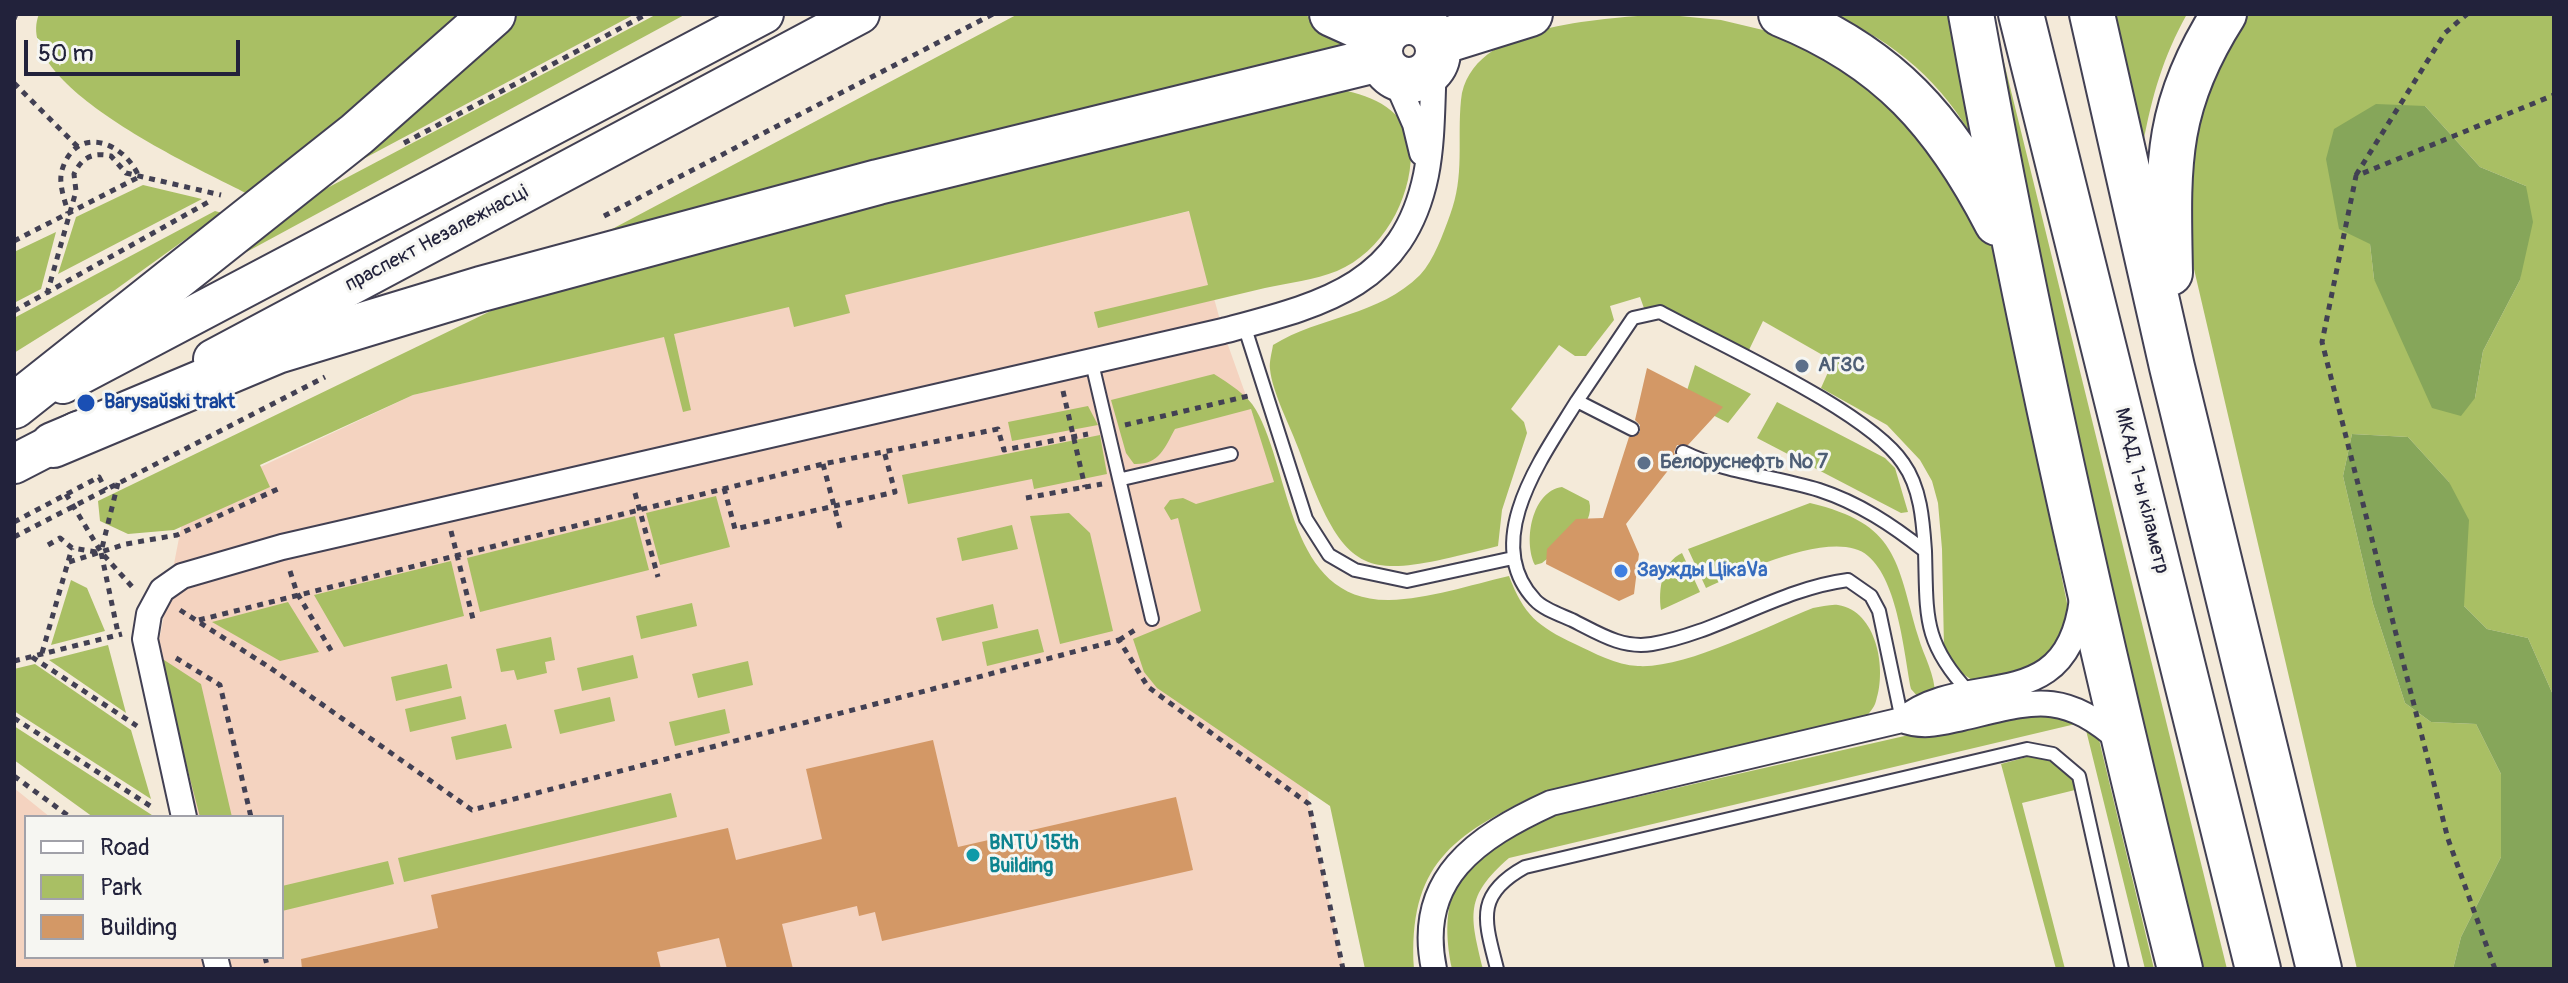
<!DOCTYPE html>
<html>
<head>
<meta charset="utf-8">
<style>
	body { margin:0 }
	#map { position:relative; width:2568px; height:983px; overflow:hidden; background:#f4ead9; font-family:Pangolin,sans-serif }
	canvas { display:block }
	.frame { position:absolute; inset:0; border:16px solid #22223b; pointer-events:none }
	.legend { position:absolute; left:24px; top:815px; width:260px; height:144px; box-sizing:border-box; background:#f6f6f2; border:2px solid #a1a1a9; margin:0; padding:10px 14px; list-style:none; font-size:24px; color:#22223b }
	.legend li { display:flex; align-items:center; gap:16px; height:40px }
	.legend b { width:40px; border:2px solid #a1a1a9 }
	.scale { position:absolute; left:24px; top:40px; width:216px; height:36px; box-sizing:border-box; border:4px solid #22223b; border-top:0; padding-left:10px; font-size:24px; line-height:28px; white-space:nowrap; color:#22223b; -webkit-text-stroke:6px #f6f6f2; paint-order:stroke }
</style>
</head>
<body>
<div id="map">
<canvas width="2568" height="983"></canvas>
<div class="frame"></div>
<ul class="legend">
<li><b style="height:10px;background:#fff"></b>Road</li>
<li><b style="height:22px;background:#a9bf64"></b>Park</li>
<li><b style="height:22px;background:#d39866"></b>Building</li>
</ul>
<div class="scale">50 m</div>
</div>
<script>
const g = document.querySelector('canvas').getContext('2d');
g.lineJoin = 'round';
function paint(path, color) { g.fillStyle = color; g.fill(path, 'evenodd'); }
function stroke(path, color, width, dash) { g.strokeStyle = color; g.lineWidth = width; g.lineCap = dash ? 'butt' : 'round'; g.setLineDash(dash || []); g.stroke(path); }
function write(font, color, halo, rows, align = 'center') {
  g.font = font + ' Pangolin,sans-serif'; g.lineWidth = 6; g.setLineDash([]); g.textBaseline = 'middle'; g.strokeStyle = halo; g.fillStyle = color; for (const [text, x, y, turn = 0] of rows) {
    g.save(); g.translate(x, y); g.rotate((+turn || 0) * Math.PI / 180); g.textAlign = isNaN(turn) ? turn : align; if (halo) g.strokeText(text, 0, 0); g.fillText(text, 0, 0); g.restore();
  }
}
const built = new Path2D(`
	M1190 211 1223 331 1286 508 1309 804 1343 969H14V788L50 817H26V957H282V817H184L153 672 186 502 413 395Z`);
const green = new Path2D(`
	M39 14H473L260 200C209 173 10 87 39 14Z
	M510 14H635L277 205Z
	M657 14H686L180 288 276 215Z
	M1018 14H1305L1343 46 548 263Z
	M1659 14 1721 20 1784 35 1906 108 1990 225 2068 608 2067 628 2042 672 1981 686 1957 670 1944 648 1942 549 1938 503 1932 481 1920 460 1887 425 1821 388 1833 361 1763 321 1748 352 1676 313 1645 311 1640 297 1610 306 1614 320 1586 356H1575L1559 345 1511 409 1524 422 1527 433 1502 510 1498 546C1365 579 1348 586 1299 450 1291 428 1272 392 1270 369 1269 362 1272 352 1273 345 1320 316 1379 316 1420 275 1434 260 1443 234 1450 215 1465 176 1457 140 1461 100 1470 22 1601 20 1659 14Z
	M1831 14H1956L1977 145C1943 83 1896 42 1831 14Z
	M2113 14H2187C2163 57 2152 96 2143 144Z
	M2240 14H2554V697L2528 638 2487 629 2464 606 2449 482 2408 437 2352 434 2343 476 2373 604 2405 703 2431 722 2476 724 2501 774V857L2461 937 2453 969H2357L2187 239 2195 123ZM2425 106 2480 167 2526 186 2520 280 2483 351 2475 398 2374 279 2370 244Z
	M2000 46 2227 969H2199L2017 209 1994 48Z
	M1347 91C1380 99 1410 114 1411 153 1411 200 1382 252 1337 271 1315 280 1288 283 1265 288 1209 301 1153 315 1098 328L1094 312 1208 285 1189 211 845 295 850 313 794 327 789 307 674 334 691 410 683 412 664 337 413 395 260 465 270 487 174 530 128 534 100 521 98 501 497 308 1087 148 1312 93Z
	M143 185 202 199 58 274 76 217Z
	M215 211 222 213 115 290 14 353V318Z
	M56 232 41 289 14 303V252Z
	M1695 365 1751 394 1728 423 1684 400Z
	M1214 374C1228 383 1248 395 1256 410 1292 473 1287 601 1389 600 1429 599 1470 585 1509 576 1524 615 1537 626 1575 644 1594 653 1616 665 1638 666 1685 669 1767 626 1813 608 1821 607 1831 604 1838 605 1877 611 1887 669 1876 701 1874 709 1867 715 1862 721L1539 794C1452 835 1408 865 1414 969H1365L1330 806 1157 688 1144 672 1133 639 1201 611 1178 518 1171 520 1164 508 1170 500 1183 498 1196 504 1274 482 1251 409 1175 429C1164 449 1159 465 1134 464L1126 453 1111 400Z
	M1777 402 1885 458 1895 468 1908 512 1901 513 1757 438Z
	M1088 406 1098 425 1012 441 1008 422Z
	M1100 435 1107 474 1034 489 1032 479 908 504 902 475Z
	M1562 487 1589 501C1597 527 1559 549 1542 563L1535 565C1523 541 1532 491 1562 487Z
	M716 496 730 547 660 565 646 513Z
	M1810 503C1898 524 1896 560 1918 636 1924 657 1935 674 1935 695L1919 698 1911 689C1904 653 1898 581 1868 556 1835 527 1740 573 1706 588L1688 549Z
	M1069 513 1090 533 1113 631 1060 644 1030 516Z
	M635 516 649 570 480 612 467 558Z
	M1012 525 1018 549 962 561 957 538Z
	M1682 553 1700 592 1661 610C1658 590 1662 562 1682 553Z
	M451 561 464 616 344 647 314 595Z
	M71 580 87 588 105 631 51 645Z
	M288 602 319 652 280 661 212 622Z
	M692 603 697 626 641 639 636 616Z
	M993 604 998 628 942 641 936 618Z
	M1038 629 1044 652 987 666 982 642Z
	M551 637 555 660 545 662 547 673 517 680 514 670 501 672 496 649Z
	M108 645 126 713 49 660Z
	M633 655 638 678 582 691 577 668Z
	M158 656 201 684 232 817H200Z
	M748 661 753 685 698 698 692 674Z
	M35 664 131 730 151 799 14 711V669Z
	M447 664 452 688 396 701 391 677Z
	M461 696 466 719 410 732 405 709Z
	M610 697 615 721 560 734 554 710Z
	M2051 708 2071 710 2096 727 2154 969H2145L2084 722 1509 858C1464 897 1470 915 1483 969H1452C1438 901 1456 863 1514 825L2023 709Z
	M725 709 730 733 675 746 669 722Z
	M506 724 512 748 456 760 451 737Z
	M14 726 155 817H93L14 760Z
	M2042 753 2069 762 2075 790 2022 803 2065 969H2056L2001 764Z
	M671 793 677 817 404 882 398 858Z
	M388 861 394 884 282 911V886Z`);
const forest = new Path2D(`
	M2376 104 2425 106 2480 167 2526 186 2533 222 2520 280 2483 351 2475 398 2461 416 2432 408 2374 279 2370 244 2339 229 2326 159 2334 129Z
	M2352 434 2408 437 2449 482 2469 520 2464 606 2487 629 2528 638 2554 697V969H2453L2461 937 2501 857V774L2476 724 2431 722 2405 703 2373 604 2343 476Z`);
const building = new Path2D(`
	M1647 368 1723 407 1688 445H1677L1674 452 1677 459 1626 524 1639 554 1634 594 1619 601 1546 564 1547 549 1576 519 1603 518 1629 437 1640 432V425L1635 420Z
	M933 740 958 847 1176 797 1193 870 882 941 875 912 859 916 857 906 782 924 793 969H727L719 938 657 952 661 969H302L301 959 438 928 431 895 728 828 736 860 822 839 806 769Z`);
const path = new Path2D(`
	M14 19 16 14
	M14 83 79 148
	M404 143 647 14
	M2356 175 2445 33 2467 14
	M604 216 993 14
	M14 241 139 177C124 141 76 124 62 170 58 184 65 200 68 213
	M47 294 76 191 74 174C82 157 93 152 111 156L126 173 221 195
	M14 311 212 200
	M1063 391 1085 487
	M1125 425 1248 396
	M823 464 841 532
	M118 483 101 552 118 633
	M724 488 735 529 895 492 884 451
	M635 493 658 577
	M66 494 101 552 135 590
	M1026 498 1102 484
	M14 522 99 477 106 490
	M451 531 473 619
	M14 537 325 377
	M48 545 60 538 72 548 97 552
	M69 562 126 544 177 535 280 488
	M290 571 297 593 332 652
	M180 610 269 667 472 810 1119 640 1148 687 1309 804 1343 969
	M199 620 823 464 998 429 1004 450 1088 434
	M1119 640 1135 630
	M42 653 72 548
	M32 657 137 726
	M176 658 220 685 251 817
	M14 661 122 634
	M14 718 155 809
	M14 776 70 817
	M265 957 268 969
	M2495 969 2448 839 2322 342 2356 176 2554 95`);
const lane = new Path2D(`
	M1244 325 1306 519 1329 555 1355 570 1407 581 1513 558
	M1091 359 1152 619
	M1577 401 1633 318 1660 312C1720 345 1868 411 1903 463 1921 488 1923 522 1925 551
	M1632 429 1577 401C1544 455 1479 541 1535 600 1543 609 1561 615 1572 620 1598 633 1622 649 1652 644 1720 632 1779 589 1848 580L1871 596 1879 611 1902 720
	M1683 452C1726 473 1773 476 1819 490 1859 503 1892 525 1925 551 1927 615 1922 642 1969 692
	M1122 479 1231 454
	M1497 969C1485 921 1474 895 1525 867L2027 749 2053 754 2079 776 2122 969`);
const street = new Path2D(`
	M1394 76 1415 124 1422 153
	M1902 720C1924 728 1939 723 1962 718 2035 701 2062 689 2122 742
	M184 817 145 639 149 614 162 590 182 576 282 547 1223 331C1320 305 1403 287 1426 175 1433 140 1432 101 1434 65
	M215 957 218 969
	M1434 969C1415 878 1477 837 1551 803L1902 720C1967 667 2067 721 2082 599`);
const primary = new Path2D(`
	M213 359 860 14
	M63 384 764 14
	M14 464 78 431`);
const highway = new Path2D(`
	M1332 14 1383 37
	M1781 14C1888 57 1945 122 1997 223
	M1971 14C2029 335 2101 652 2180 969
	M2021 14 2258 969
	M2092 14 2172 367 2319 969
	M1380 51a29 29 0 1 1 58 0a29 29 0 1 1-58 0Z
	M1437 43 1530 14
	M2170 273C2168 167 2164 108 2224 14
	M14 406 357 134 493 14
	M53 445 277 351 481 289 878 182 1380 59`);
const markers = [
	[1802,366,8,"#5c6f8a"],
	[86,403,10,"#1a4fb4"],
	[1644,463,8,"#5c6f8a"],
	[1621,571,8,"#3f7fe0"],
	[973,855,8,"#0f9aa8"]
];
const streetNames = [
	["праспект Незалежнасці",437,239,-28],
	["МКАД, 1-ы кіламетр",2141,491,76]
];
const serviceNames = [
	["АГЗС",1818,366],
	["Белоруснефть № 7",1660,463]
];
const transitNames = [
	["Barysaŭski trakt",104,403]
];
const shopNames = [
	["Заужды ЦікаVа",1637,571]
];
const cultureNames = [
	["BNTU 15th",989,844],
	["Building",989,867]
];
paint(built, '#f4d3c0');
paint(green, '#a9bf64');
paint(forest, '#86a65a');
paint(building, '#d39866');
stroke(lane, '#424053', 16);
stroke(street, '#424053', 28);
stroke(primary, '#424053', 42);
stroke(highway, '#424053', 48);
stroke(path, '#424053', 5, [6, 6]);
stroke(lane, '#fff', 12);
stroke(street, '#fff', 24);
stroke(primary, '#fff', 38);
stroke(highway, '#fff', 44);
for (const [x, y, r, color] of markers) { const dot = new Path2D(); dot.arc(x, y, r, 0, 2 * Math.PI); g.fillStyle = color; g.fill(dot); stroke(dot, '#f6f6f2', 3); }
write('20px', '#22223b', '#f6f6f2', streetNames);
write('bold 20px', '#4e5e75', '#f6f6f2', serviceNames, 'left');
write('bold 20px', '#164399', '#f6f6f2', transitNames, 'left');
write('bold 20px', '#366cbe', '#f6f6f2', shopNames, 'left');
write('bold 20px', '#0d838f', '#f6f6f2', cultureNames, 'left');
</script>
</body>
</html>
